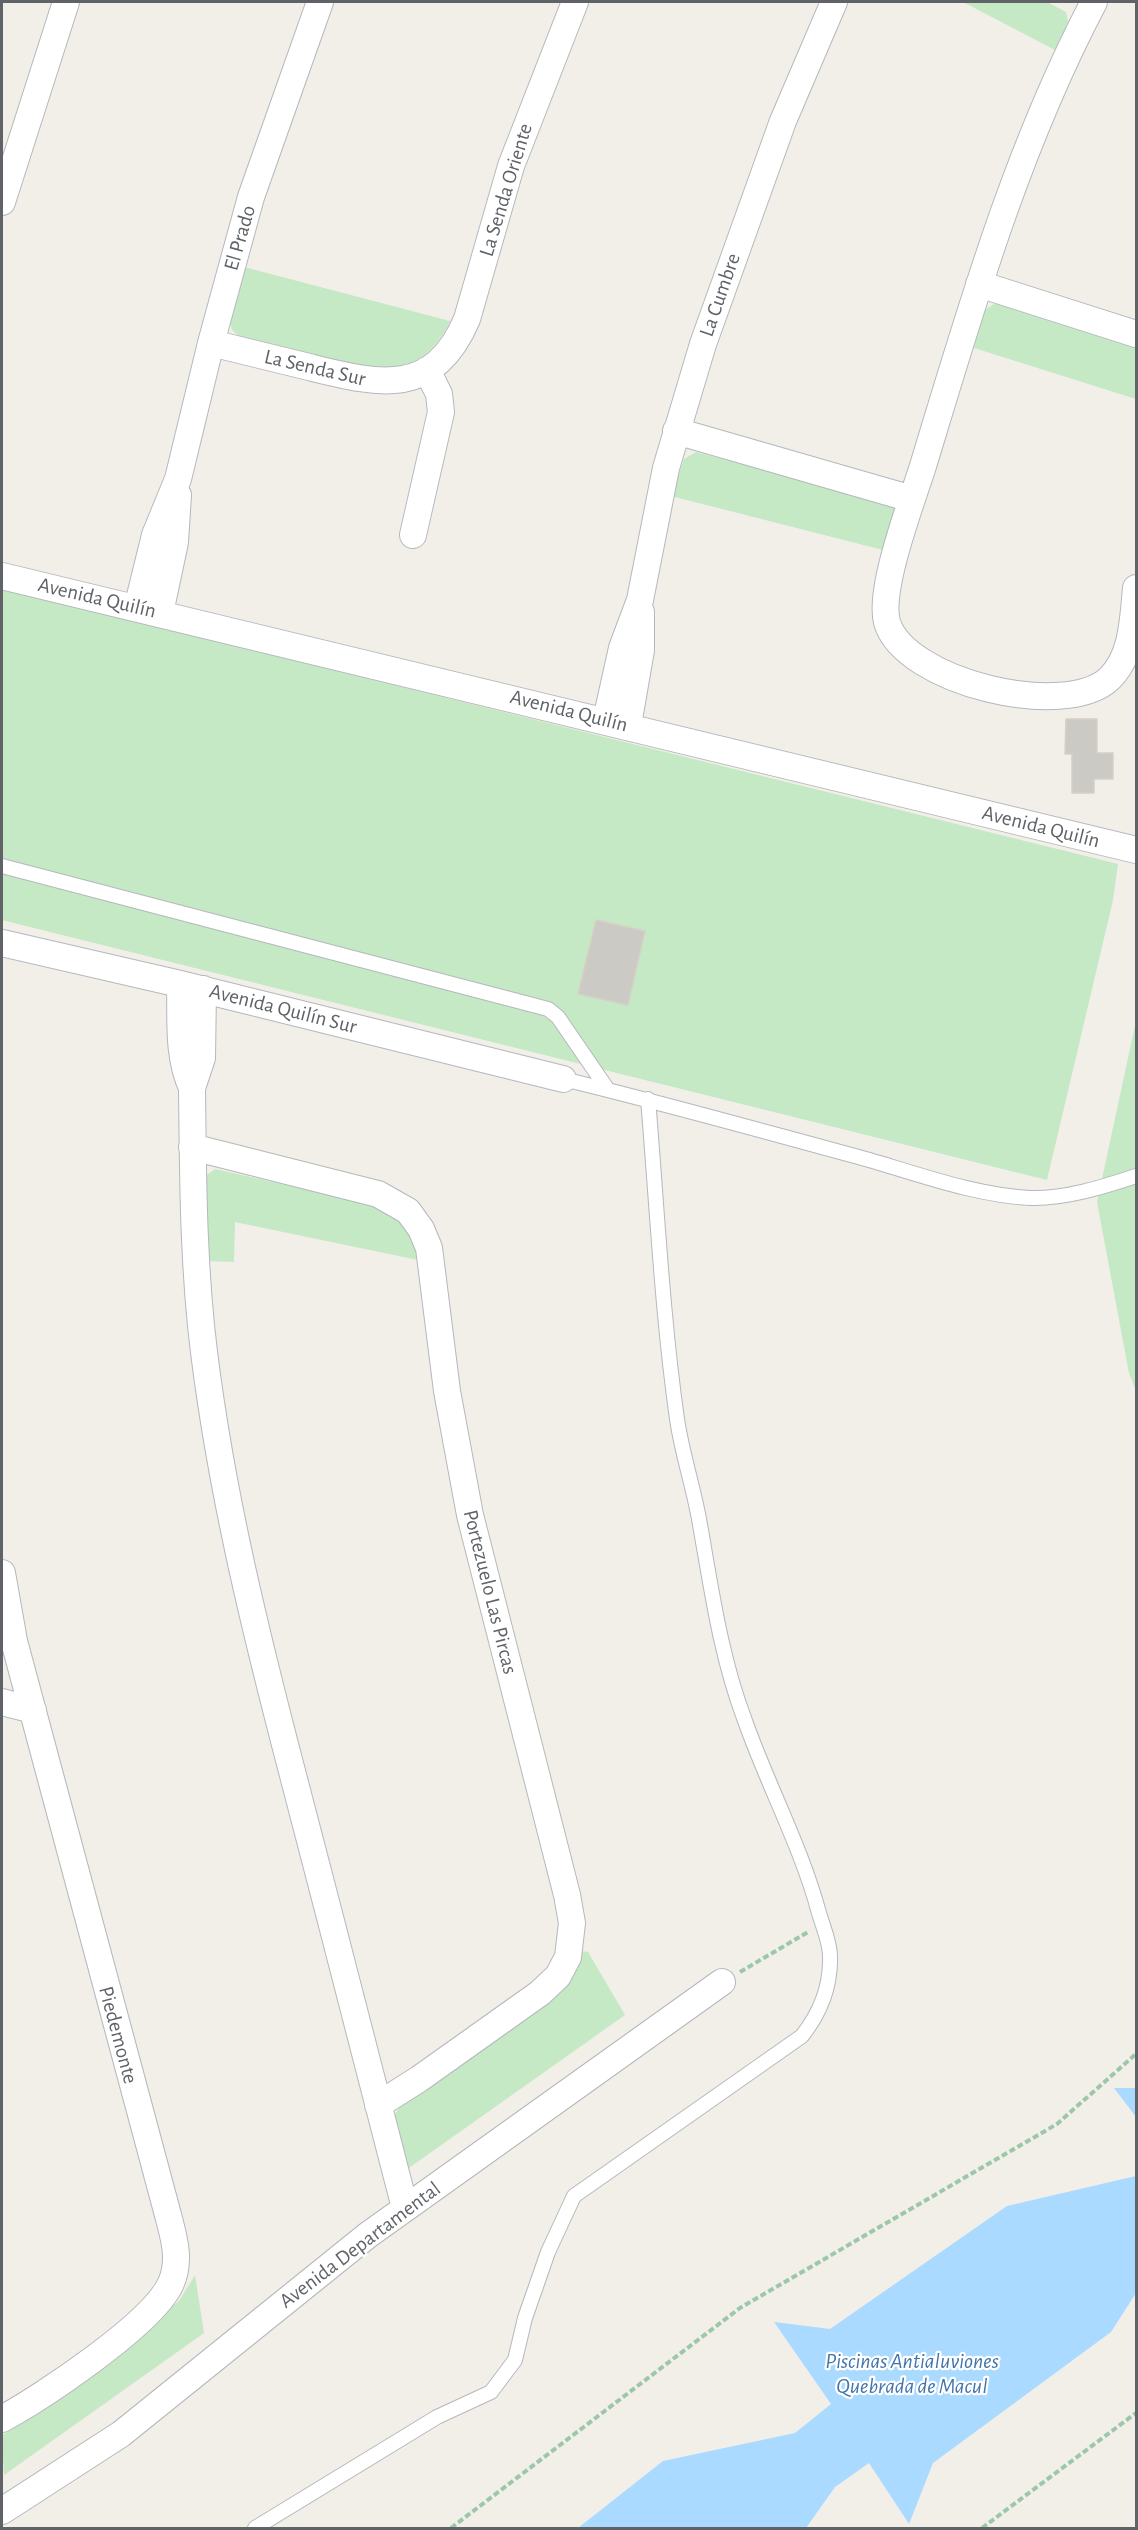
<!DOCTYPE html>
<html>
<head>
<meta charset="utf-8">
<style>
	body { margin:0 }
	#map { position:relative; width:1138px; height:2530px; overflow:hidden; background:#f1efe8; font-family:"Alegreya Sans",sans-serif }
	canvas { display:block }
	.frame { position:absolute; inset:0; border:3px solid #5f6368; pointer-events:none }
</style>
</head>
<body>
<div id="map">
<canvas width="1138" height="2530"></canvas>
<div class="frame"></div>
</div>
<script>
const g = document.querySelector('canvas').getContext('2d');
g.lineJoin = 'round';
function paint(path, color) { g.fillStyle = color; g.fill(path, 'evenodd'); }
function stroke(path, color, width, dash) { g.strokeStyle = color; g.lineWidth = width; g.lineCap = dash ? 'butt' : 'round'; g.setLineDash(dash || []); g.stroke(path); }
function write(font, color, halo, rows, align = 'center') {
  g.font = font + ' "Alegreya Sans",sans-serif'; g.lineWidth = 4.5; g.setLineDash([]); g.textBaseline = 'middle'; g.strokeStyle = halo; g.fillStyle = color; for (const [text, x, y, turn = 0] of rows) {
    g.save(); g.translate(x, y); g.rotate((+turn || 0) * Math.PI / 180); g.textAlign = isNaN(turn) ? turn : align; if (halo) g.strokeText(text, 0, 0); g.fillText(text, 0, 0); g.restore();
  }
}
const green = new Path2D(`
	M963 2H1047L1066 12 1069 26 1057 51Z
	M244 267 450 321C440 342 425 360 401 367 372 375 277 347 242 339L232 330 230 321Z
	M996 303 1136 346V399L971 347 983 311Z
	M696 452 891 504 900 514 891 552 671 496 684 459Z
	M2 588 1118 864 1113 900 1047 1180 2 920Z
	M1136 1021V1391L1129 1373 1097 1202Z
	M215 1169 371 1204C400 1218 411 1228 418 1260L235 1222 234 1262 209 1261 206 1181 207 1175Z
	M581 1951 588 1952 625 2015 406 2170 393 2117 401 2105Z
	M195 2275 204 2333 4 2475 2 2436 179 2301Z`);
const water = new Path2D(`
	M1114 2088H1136V2117Z
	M1136 2176V2293L1111 2332 933 2463 909 2524 869 2463 835 2487 806 2528H578L663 2461 795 2433 831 2404 774 2322 830 2329 1007 2206Z`);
const building = new Path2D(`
	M1066 719H1097V753H1113V779H1094V793H1072V754H1065Z
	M596 920 645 931 628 1005 578 994Z`);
const path = new Path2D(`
	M740 1972 808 1932
	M451 2528 740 2308 1057 2124 1136 2054
	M982 2528 1136 2413`);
const lane = new Path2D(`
	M2 866 548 1009 558 1017 608 1090
	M563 1079C663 1103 762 1131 862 1158 916 1173 973 1195 1030 1198 1065 1199 1103 1187 1136 1176
	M255 2528 437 2417 491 2392 515 2360 525 2318 548 2252 574 2196 802 2036C821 2012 831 1987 830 1956 830 1942 823 1927 819 1913 801 1846 767 1784 744 1718 720 1654 711 1586 699 1519 693 1486 682 1453 677 1419 662 1313 657 1206 648 1099`);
const street = new Path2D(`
	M1094 2C1017 148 971 308 923 466 912 501 878 589 887 622 904 682 1066 721 1110 678 1133 655 1133 618 1136 588
	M2 202 66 2
	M979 284 1136 334
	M211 343C243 351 276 359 309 367 378 384 433 399 467 319L511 166 575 2
	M676 431 912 499
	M413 535 441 412 439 394 427 370
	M2 576 1136 850
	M137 608 155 535 178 479 211 343 251 197 320 2
	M160 613 175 542 178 495
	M606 720 622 648 640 600 666 468 703 344 783 121 834 2
	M628 725 641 650V612
	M2 943 180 984 563 1079
	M180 984C181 1019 177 1055 192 1088 193 1176 193 1264 204 1352 222 1497 257 1638 294 1779 331 1922 369 2065 405 2208
	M192 1088 202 1058 203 989
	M192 1147 378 1194 408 1211 421 1229 429 1248 447 1391 470 1515 567 1895 572 1923 568 1957 558 1976 540 1993 419 2079 378 2105
	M2 1573 14 1641 168 2215C174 2238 181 2260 171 2283 154 2323 42 2397 2 2419
	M2 1702 33 1710
	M2 2511 121 2434 368 2235 722 1982`);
const streetNames = [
	["La Senda Oriente",506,190,-73],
	["El Prado",240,238,-74],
	["La Cumbre",720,295,-71],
	["La Senda Sur",315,368,13],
	["Avenida Quilín",97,598,13],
	["Avenida Quilín",569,711,14],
	["Avenida Quilín",1041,827,14],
	["Avenida Quilín Sur",283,1009,14],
	["Portezuelo Las Pircas",490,1592,76],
	["Piedemonte",118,2035,75],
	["Avenida Departamental",360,2245,-37]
];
const waterNames = [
	["Piscinas Antialuviones",912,2361],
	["Quebrada de Macul",912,2386]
];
paint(green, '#c5e8c5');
paint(water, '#aadaff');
paint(building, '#cccac5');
stroke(building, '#d6d1c6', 1.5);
stroke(lane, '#b5b8bc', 16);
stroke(street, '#b5b8bc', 28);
stroke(path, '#9cc7a9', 4, [6, 3]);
stroke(lane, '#fff', 14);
stroke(street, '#fff', 26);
write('21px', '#5f6368', '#fff', streetNames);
write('italic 22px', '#4174aa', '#fff', waterNames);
</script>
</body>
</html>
